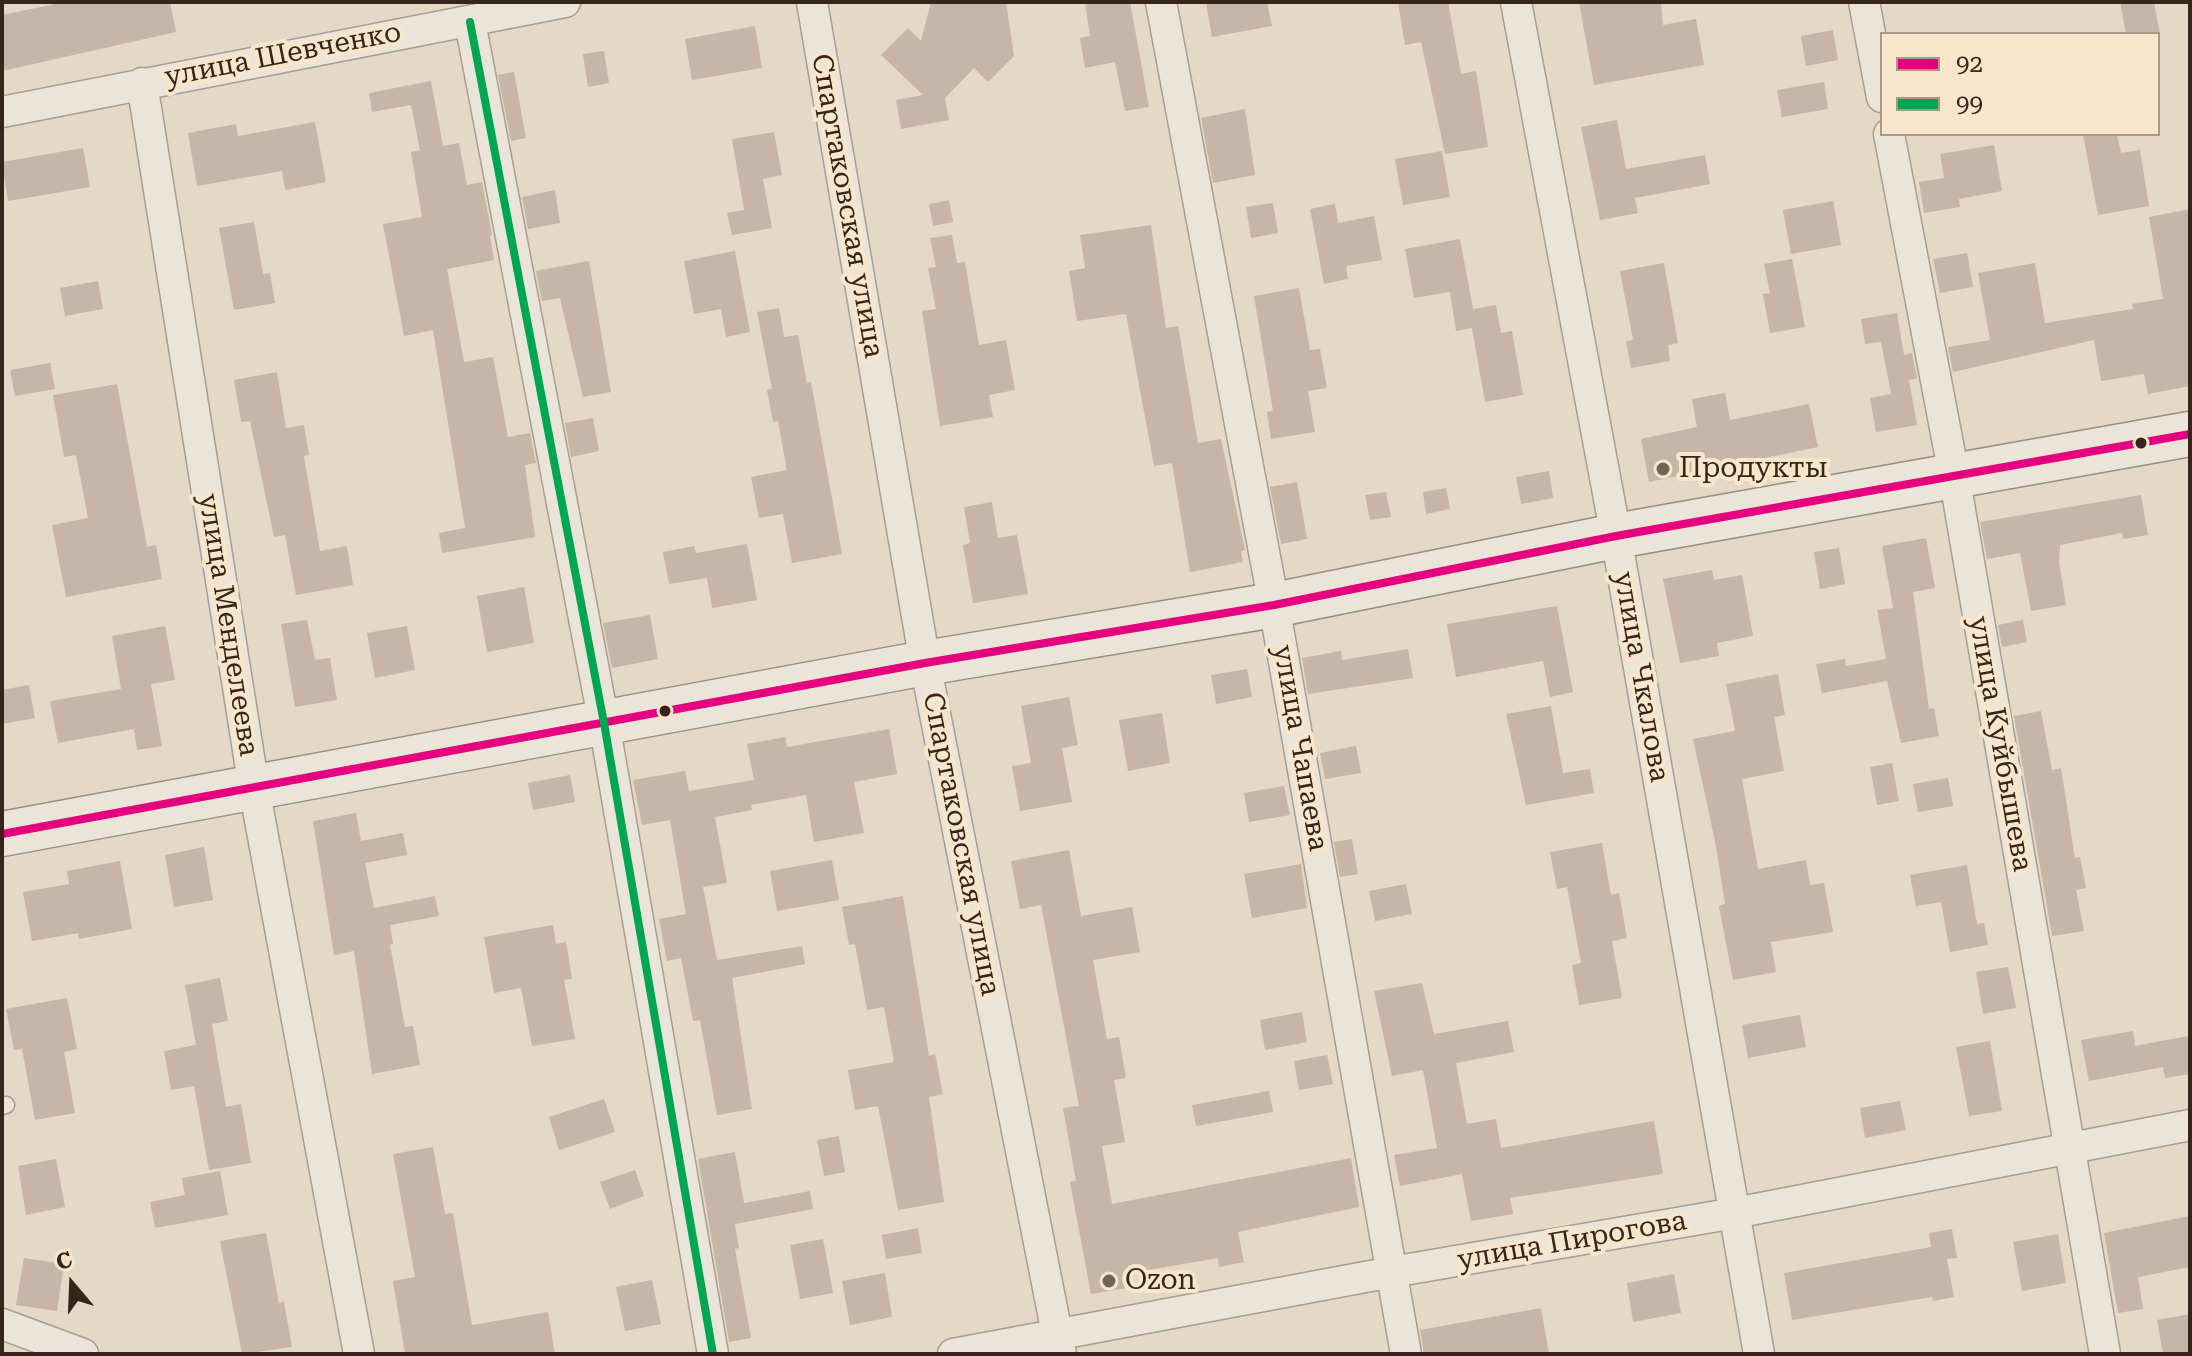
<!DOCTYPE html>
<html>
<head>
<meta charset="utf-8">
<style>
	body { margin:0 }
	#map { position:relative; width:2192px; height:1356px; overflow:hidden; background:#e4d8c7; font-family:"Roboto Serif",serif }
	canvas { display:block }
	.frame { position:absolute; inset:0; border:4px solid #36251a; pointer-events:none }
	.legend { position:absolute; left:1880px; top:32px; width:280px; height:104px; box-sizing:border-box; background:#f7e6cb; border:2px solid #aa9984; margin:0; padding:10px 14px; list-style:none; font-size:24px; color:#36251a }
	.legend li { display:flex; align-items:center; gap:16px; height:40px }
	.legend b { width:40px; border:2px solid #aa9984 }
	.north { position:absolute; left:32px; top:1244px; width:80px; height:80px; -webkit-text-stroke:6px #f7e6cb; paint-order:stroke; rotate:341deg; font-size:22px; font-weight:700; line-height:32px; text-align:center; color:#36251a }
	.north::after { content:''; display:block; margin:auto; width:28px; height:36px; background:#36251a; clip-path:polygon(50% 0,100% 100%,50% 72%,0 100%) }
</style>
</head>
<body>
<div id="map">
<canvas width="2192" height="1356"></canvas>
<div class="frame"></div>
<ul class="legend">
<li><b style="height:10px;background:#e5007d"></b>92</li>
<li><b style="height:10px;background:#00a651"></b>99</li>
</ul>
<div class="north">С</div>
</div>
<script>
const g = document.querySelector('canvas').getContext('2d');
g.lineJoin = 'round';
function paint(path, color) { g.fillStyle = color; g.fill(path, 'evenodd'); }
function stroke(path, color, width, dash) { g.strokeStyle = color; g.lineWidth = width; g.lineCap = dash ? 'butt' : 'round'; g.setLineDash(dash || []); g.stroke(path); }
function write(font, color, halo, rows, align = 'center') {
  g.font = font + ' "Roboto Serif",serif'; g.lineWidth = 8; g.setLineDash([]); g.textBaseline = 'middle'; g.strokeStyle = halo; g.fillStyle = color; for (const [text, x, y, turn = 0] of rows) {
    g.save(); g.translate(x, y); g.rotate((+turn || 0) * Math.PI / 180); g.textAlign = isNaN(turn) ? turn : align; if (halo) g.strokeText(text, 0, 0); g.fillText(text, 0, 0); g.restore();
  }
}
const building = new Path2D(`
	M65 2H170L176 32 2 71V15Z
	M931 2H1006L1014 56 988 82 974 68 945 98 949 120 901 129 896 100 923 95 881 55 908 28 921 41Z
	M1085 2H1130L1149 107 1125 111 1115 62 1085 68 1080 38 1090 36Z
	M1206 2H1267L1272 26 1212 37Z
	M1398 2H1448L1461 74 1476 71 1488 147 1445 154 1421 42 1405 45Z
	M1579 2H1661L1663 25 1696 19 1704 65 1594 85Z
	M2120 2H2154L2160 34H2126Z
	M755 26 762 68 692 80 685 39Z
	M1833 30 1838 60 1806 66 1801 36Z
	M604 51 609 83 588 87 583 54Z
	M514 72 526 138 511 141 498 75Z
	M431 81 443 146 459 143 467 185 482 182 492 235 490 236 494 260 447 269 464 362 493 357 508 437 530 433 536 463 525 465 535 537 442 553 439 533 465 528 433 330 404 336 383 224 422 217 411 152 420 150 411 105 372 112 369 93Z
	M1824 82 1828 109 1782 117 1777 90Z
	M1245 109 1255 175 1213 183 1201 118Z
	M1617 120 1626 169 1705 155 1710 184 1635 198 1638 213 1600 220 1581 127Z
	M315 122 326 182 285 190 282 171 197 186 188 133 236 124 238 136Z
	M774 132 782 175 763 179 772 228 732 235 727 213 744 210 732 139Z
	M2083 134H2117L2121 153 2140 150 2149 206 2098 215Z
	M1994 145 2002 191 1959 199 1960 207 1924 213 1919 182 1944 178 1940 154Z
	M83 148 90 187 8 201 2 162Z
	M1442 151 1450 197 1403 205 1395 159Z
	M555 190 560 223 528 229 522 197Z
	M949 200 953 222 933 226 929 204Z
	M1833 201 1841 245 1791 254 1783 210Z
	M1273 203 1278 233 1251 238 1246 207Z
	M1335 204 1338 223 1374 216 1382 260 1346 266 1348 279 1324 284 1310 209Z
	M2190 209V386L2148 394 2144 374 2101 381 2094 340 1953 372 1948 347 1990 340 1978 273 2035 263 2045 323 2133 309 2132 304 2163 299 2149 217Z
	M254 222 263 274 270 273 275 303 234 310 219 228Z
	M1151 225 1166 328 1178 326 1198 443 1221 439 1245 550 1241 551 1243 562 1190 572 1172 463 1154 466 1126 314 1077 321 1069 271 1085 268 1080 235Z
	M952 235 957 263 965 262 979 345 1006 340 1015 390 989 395 993 417 940 426 922 311 936 309 928 268 936 267 930 238Z
	M1460 239 1473 309 1496 305 1501 333 1512 331 1523 395 1485 402 1472 328 1456 331 1450 292 1414 298 1405 249Z
	M735 251 750 332 726 337 721 309 694 314 684 261Z
	M1967 253 1973 287 1940 293 1933 259Z
	M1792 259 1805 327 1770 333 1763 294 1770 293 1764 264Z
	M589 261 611 392 583 397 560 298 542 301 536 271Z
	M1664 263 1678 343 1668 345 1670 361 1631 368 1626 341 1633 340 1620 271Z
	M98 281 103 309 65 316 60 288Z
	M1299 288 1310 350 1320 349 1327 388 1308 391 1315 432 1271 439 1267 412 1273 411 1254 296Z
	M779 308 784 337 798 335 807 383 811 382 842 554 792 563 783 514 759 518 751 477 787 470 778 421 773 422 767 390 772 389 757 312Z
	M1897 313 1904 355 1912 353 1917 378 1909 380 1917 425 1876 432 1870 398 1891 394 1881 342 1865 344 1861 319Z
	M50 363 55 389 15 396 10 370Z
	M277 372 286 428 304 425 309 455 304 456 320 551 347 546 353 585 296 595 285 535 274 537 250 421 241 422 234 380Z
	M117 384 147 547 156 545 162 579 66 597 52 525 88 518 76 455 64 457 53 395Z
	M1725 393 1730 420 1809 404 1818 447 1649 482 1641 439 1697 427 1692 399Z
	M593 418 599 451 571 457 565 423Z
	M1549 471 1553 498 1521 504 1516 477Z
	M1297 482 1307 539 1281 544 1270 487Z
	M1446 488 1450 509 1426 514 1423 492Z
	M1386 492 1391 517 1370 520 1365 495Z
	M2141 495 2148 535 2123 539 2122 533 2060 545 2059 562 2066 605 2031 611 2020 553 1987 559 1980 522Z
	M992 502 998 538 1017 535 1028 594 973 603 963 545 970 543 964 507Z
	M1926 538 1935 588 1913 592 1929 709 1934 708 1939 736 1901 743 1887 681 1822 693 1816 664 1845 659 1846 666 1886 659 1877 610 1893 608 1882 546Z
	M747 544 757 600 712 608 707 578 669 584 663 552 694 546 696 553Z
	M1839 548 1845 584 1820 589 1814 552Z
	M1712 570 1714 580 1742 575 1753 636 1717 643 1719 656 1680 663 1663 579Z
	M524 587 534 643 487 652 477 596Z
	M1557 606 1573 692 1550 697 1543 661 1456 677 1447 624Z
	M650 615 658 659 612 668 603 623Z
	M307 620 315 660 330 658 337 700 295 707 281 624Z
	M2023 620 2027 642 2002 647 1998 625Z
	M165 626 175 680 151 684 162 746 137 750 134 729 58 743 50 701 121 689 112 636Z
	M407 626 415 670 375 678 367 633Z
	M1408 649 1413 678 1308 694 1302 658 1341 651 1342 660Z
	M1247 669 1252 697 1216 704 1211 675Z
	M1778 674 1785 715 1774 717 1784 771 1742 779 1758 869 1806 860 1810 885 1824 883 1833 932 1771 942 1776 972 1733 980 1719 906 1725 904 1716 846 1693 739 1735 731 1726 684Z
	M29 685 35 718 2 724V690Z
	M1069 697 1078 745 1062 748 1072 802 1020 811 1012 766 1031 763 1021 706Z
	M1551 706 1563 773 1590 769 1594 793 1526 805 1506 714Z
	M2041 711 2052 770 2061 768 2075 858 2080 857 2086 888 2076 890 2084 931 2052 936 2014 716Z
	M1162 713 1170 763 1128 771 1119 720Z
	M889 729 897 774 854 782 864 833 814 842 806 795 751 805 752 810 715 817 727 883 703 887 717 960 802 946 805 964 732 978 752 1109 717 1115 700 1020 693 1021 681 958 667 961 659 919 686 914 670 820 642 825 633 780 685 771 689 791 754 780 747 744 785 737 787 747Z
	M1356 746 1361 773 1325 779 1320 753Z
	M1892 763 1899 801 1877 805 1870 767Z
	M570 775 575 802 533 810 528 783Z
	M1948 778 1953 806 1918 812 1913 784Z
	M1284 786 1290 815 1249 822 1244 793Z
	M356 813 361 841 403 833 407 855 365 863 374 908 435 896 439 916 390 925 393 944 390 945 405 1027 413 1026 420 1065 372 1074 354 951 334 955 313 821Z
	M1352 839 1358 874 1340 877 1334 842Z
	M1602 843 1611 895 1619 893 1627 938 1612 941 1622 998 1579 1005 1572 965 1581 963 1567 887 1557 889 1550 852Z
	M204 847 213 900 174 907 165 855Z
	M1069 850 1081 916 1132 907 1140 952 1093 960 1107 1039 1119 1037 1126 1078 1114 1080 1125 1142 1102 1146 1112 1204 1351 1158 1359 1207 1238 1232 1244 1262 1219 1267 1218 1258 1125 1274 1127 1288 1091 1294 1070 1182 1076 1181 1063 1108 1079 1106 1041 905 1020 909 1011 861Z
	M832 860 839 900 777 911 770 871Z
	M120 861 132 929 79 939 78 933 32 941 23 892 69 884 67 871Z
	M1301 864 1307 908 1252 918 1244 874Z
	M1967 865 1977 924 1984 923 1988 945 1950 952 1941 902 1916 906 1910 875Z
	M1406 884 1412 914 1375 921 1369 891Z
	M903 896 929 1056 935 1054 943 1094 929 1097 944 1202 898 1210 878 1106 855 1110 848 1070 894 1062 884 1007 867 1010 855 944 849 945 842 907Z
	M553 925 556 944 566 942 572 979 564 980 575 1039 532 1046 521 988 494 993 484 937Z
	M2008 967 2016 1008 1983 1014 1976 972Z
	M220 978 228 1021 212 1024 226 1107 241 1104 251 1163 209 1170 194 1086 171 1090 164 1051 196 1045 185 985Z
	M1422 983 1434 1034 1508 1021 1514 1052 1456 1063 1467 1124 1496 1119 1501 1148 1654 1121 1663 1174 1510 1198 1513 1214 1471 1221 1462 1174 1400 1186 1394 1155 1437 1148 1423 1070 1392 1076 1374 991Z
	M67 998 77 1049 64 1052 75 1113 35 1120 22 1049 14 1050 6 1009Z
	M1302 1012 1307 1042 1265 1050 1260 1020Z
	M1800 1015 1806 1047 1748 1058 1742 1025Z
	M2133 1031 2135 1046 2188 1036 2190 1074 2165 1078 2163 1067 2089 1081 2081 1040Z
	M1990 1041 2002 1111 1969 1116 1956 1047Z
	M1327 1055 1333 1084 1299 1090 1294 1061Z
	M1269 1091 1273 1112 1196 1126 1192 1105Z
	M604 1099 615 1132 559 1150 549 1117Z
	M1900 1101 1906 1130 1865 1138 1860 1108Z
	M839 1136 845 1172 824 1176 817 1140Z
	M433 1147 445 1214 453 1213 472 1325 548 1312 555 1354H405L393 1281 415 1277 393 1154Z
	M735 1152 744 1203 810 1191 813 1209 735 1224 739 1248 735 1249 751 1338 729 1342 698 1159Z
	M56 1159 65 1207 26 1215 18 1166Z
	M635 1170 644 1196 610 1209 600 1182Z
	M220 1171 228 1215 155 1228 150 1202 185 1195 182 1178Z
	M2190 1216V1267L2138 1277 2143 1309 2118 1313 2104 1233Z
	M918 1228 922 1253 886 1259 882 1235Z
	M1952 1229 1957 1258 1947 1259 1954 1297 1933 1301 1932 1297 1792 1320 1784 1273 1931 1247 1929 1233Z
	M266 1233 279 1303 284 1302 292 1347 242 1354 220 1241Z
	M2058 1234 2066 1283 2022 1291 2013 1242Z
	M823 1239 833 1293 800 1299 790 1245Z
	M24 1258 64 1264 57 1311 16 1305Z
	M885 1273 892 1317 850 1325 842 1281Z
	M1674 1274 1681 1313 1633 1322 1627 1283Z
	M652 1280 661 1324 625 1331 616 1287Z
	M1541 1308 1549 1354H1424L1420 1330Z
	M2190 1314V1354H2163L2157 1320Z`);
const service = new Path2D(`
	M2 1106 6 1105`);
const minor = new Path2D(`
	M812 2 925 663 1061 1354
	M1161 2 1274 605 1406 1354
	M1516 2 1616 536 1759 1354
	M1864 2 1882 97
	M470 22 604 723 713 1354
	M142 83 254 788 359 1354
	M2 112 565 2
	M1889 134 1954 475 2105 1354
	M2 1324 83 1354
	M953 1354 1392 1272 1735 1213 2190 1125`);
const secondary = new Path2D(`
	M2 834 925 663 1274 605 1616 536 2190 434`);
const bus1 = new Path2D(`
	M2 834 925 663 1274 605 1616 536 2190 434`);
const bus2 = new Path2D(`
	M470 22 604 723 713 1354`);
const markers = [
	[2141,443,7,"#36251a"],
	[1663,469,8,"#736457"],
	[665,711,7,"#36251a"],
	[1109,1281,8,"#736457"]
];
const streetNames = [
	["улица Шевченко",283,55,-11],
	["Спартаковская улица",847,206,80],
	["улица Менделеева",228,625,81],
	["улица Чкалова",1641,677,80],
	["улица Куйбышева",2000,744,80],
	["улица Чапаева",1300,748,80],
	["Спартаковская улица",961,844,79],
	["улица Пирогова",1572,1241,-10]
];
const poiNames = [
	["Продукты",1679,469],
	["Ozon",1125,1281]
];
paint(building, '#c7b5a8');
stroke(service, '#a89d91', 19);
stroke(minor, '#a89d91', 33);
stroke(secondary, '#988d81', 47);
stroke(service, '#ebe4d9', 16);
stroke(minor, '#ebe4d9', 30);
stroke(secondary, '#ebe4d9', 44);
stroke(bus1, '#e5007d', 8);
stroke(bus2, '#00a651', 8);
for (const [x, y, r, color] of markers) { const dot = new Path2D(); dot.arc(x, y, r, 0, 2 * Math.PI); g.fillStyle = color; g.fill(dot); stroke(dot, '#f7e6cb', 3); }
write('28px', '#36251a', '#f7e6cb', streetNames);
write('28px', '#36251a', '#f7e6cb', poiNames, 'left');
</script>
</body>
</html>
